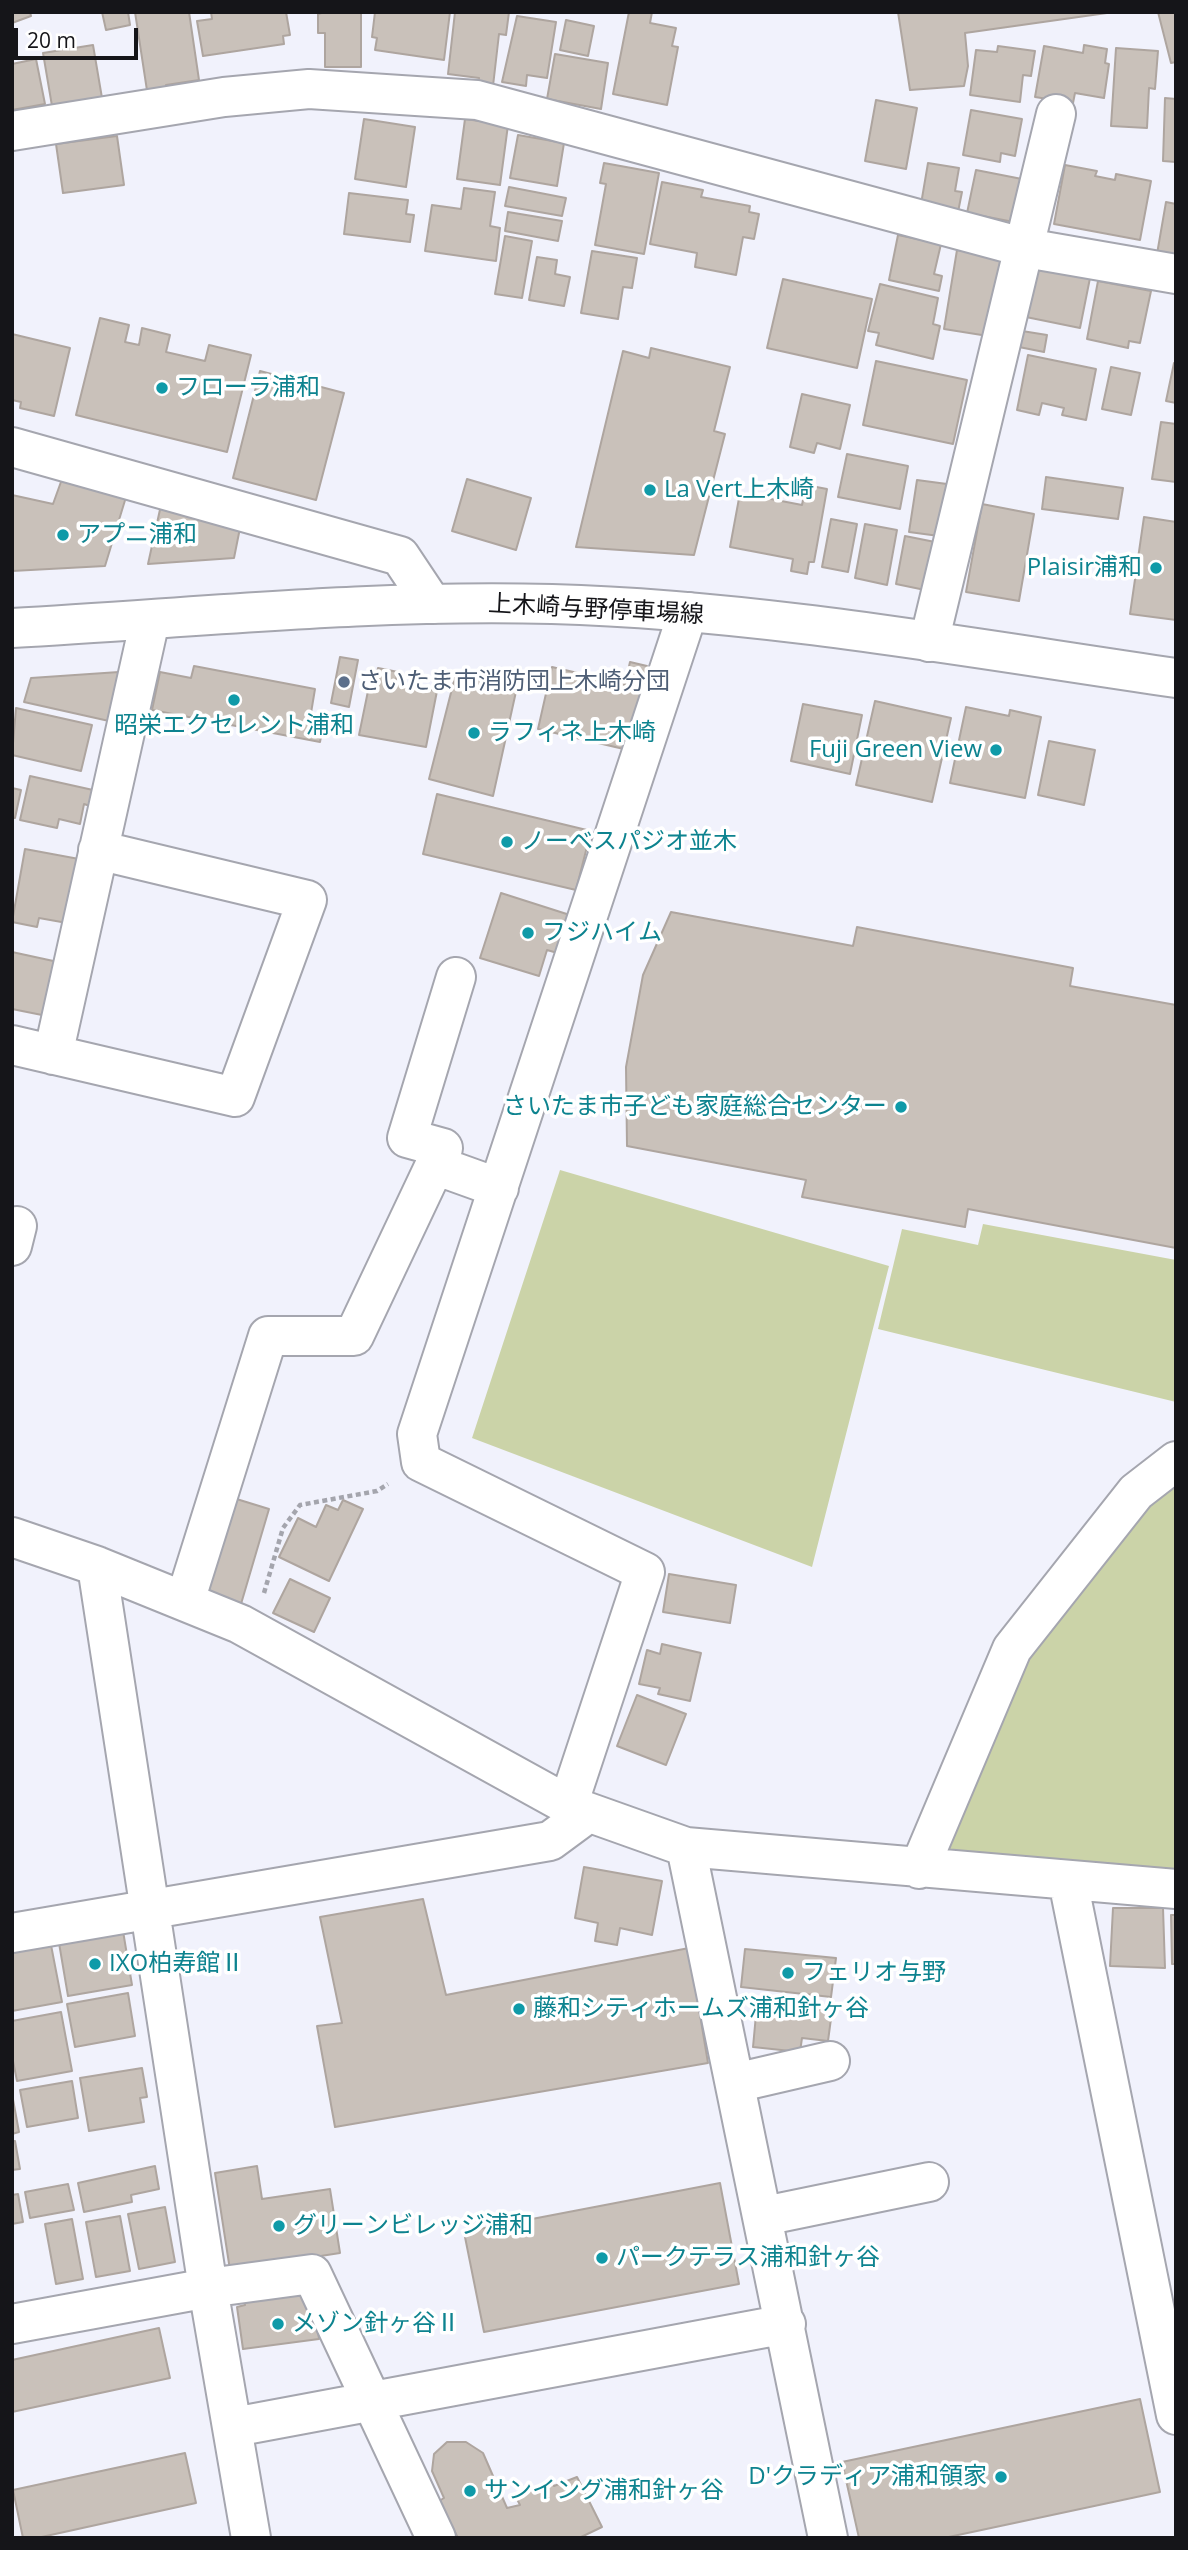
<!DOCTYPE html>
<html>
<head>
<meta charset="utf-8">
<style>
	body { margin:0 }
	#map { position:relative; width:1188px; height:2550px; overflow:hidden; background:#f1f2fc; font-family:"Open Sans",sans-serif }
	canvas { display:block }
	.frame { position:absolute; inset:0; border:14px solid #151519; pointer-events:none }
	.scale { position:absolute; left:14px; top:28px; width:124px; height:32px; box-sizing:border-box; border:4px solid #151519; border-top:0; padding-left:9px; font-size:21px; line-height:24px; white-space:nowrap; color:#151519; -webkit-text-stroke:5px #fff; paint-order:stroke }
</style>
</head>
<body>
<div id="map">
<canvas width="1188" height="2550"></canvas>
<div class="frame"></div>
<div class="scale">20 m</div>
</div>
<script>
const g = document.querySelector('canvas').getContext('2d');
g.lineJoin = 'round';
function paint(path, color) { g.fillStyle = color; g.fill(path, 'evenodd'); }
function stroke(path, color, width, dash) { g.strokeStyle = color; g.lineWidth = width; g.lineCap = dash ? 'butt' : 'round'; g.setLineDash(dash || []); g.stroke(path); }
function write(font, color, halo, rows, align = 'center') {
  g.font = font + ' "Open Sans","Noto Sans JP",sans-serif'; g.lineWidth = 7; g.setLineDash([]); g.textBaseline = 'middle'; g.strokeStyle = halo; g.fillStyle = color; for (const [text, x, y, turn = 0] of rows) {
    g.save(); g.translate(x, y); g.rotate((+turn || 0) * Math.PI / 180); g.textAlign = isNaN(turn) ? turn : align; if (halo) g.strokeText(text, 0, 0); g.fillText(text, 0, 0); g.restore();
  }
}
const green = new Path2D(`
	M560 1170 889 1266 812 1567 472 1438Z
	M983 1224 1176 1260V1402L878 1329 902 1229 978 1245Z
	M1176 1461V1888L919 1869 1012 1649Z`);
const building = new Path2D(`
	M12 12H30L31 16 12 23Z
	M102 12H128L130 25 106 30Z
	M135 12H189L199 80 166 85 168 93 148 97Z
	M211 12H286L290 35 283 36 284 44 203 56 197 21 212 19Z
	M325 12H361V67H325V33H318V14Z
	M375 12H450L444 60 375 50 377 38 372 37Z
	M455 12H509L506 35 499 34 493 86 478 85 479 78 448 74Z
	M629 12H652L650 23 676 28 672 46 678 47 667 105 613 94Z
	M898 12H1114L965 33 968 66 964 86 910 90Z
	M1158 12H1176V62L1171 63Z
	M517 16 556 22 547 78 527 75 526 86 502 82Z
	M566 20 594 26 588 56 560 50Z
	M93 45 102 98 52 106 43 53Z
	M1084 45 1107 49 1105 63 1109 64 1104 98 1075 93 1073 103 1035 97 1044 46 1083 53Z
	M998 46 1035 51 1031 76 1023 75 1020 102 970 95 976 50 997 52Z
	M1116 48 1158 51 1155 89 1149 88 1147 128 1111 126Z
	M555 54 608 63 601 109 547 99Z
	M36 59 45 104 12 110V64Z
	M1165 98 1176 99V162L1163 161Z
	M876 100 917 108 906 169 865 161Z
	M971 110 1022 119 1015 156 1001 153 1000 162 963 155Z
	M364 119 415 127 406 187 355 179Z
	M465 119 508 125 500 185 457 179Z
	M518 135 564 143 557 186 510 178Z
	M117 136 124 185 63 193 56 144Z
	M604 163 659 173 644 254 595 245 606 184 600 183Z
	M928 163 959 168 955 191 962 192 957 217 920 210Z
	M1065 165 1097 171 1095 176 1115 180 1116 174 1151 181 1140 240 1054 224Z
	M976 170 1027 180 1019 223 967 213Z
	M662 182 703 190 701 197 750 206 749 212 759 214 754 239 743 237 736 275 695 267 697 253 650 244Z
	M509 187 566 198 562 216 505 206Z
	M464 188 495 192 490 226 500 228 496 261 425 251 432 205 461 209Z
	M349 193 408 200 406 214 414 215 410 242 344 234Z
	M1166 202 1176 204V257L1157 254Z
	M508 212 562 221 558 241 505 231Z
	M898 235 941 244 934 274 942 276 939 291 889 280Z
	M505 236 532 241 522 298 495 294Z
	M957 250 1001 257 988 336 944 329Z
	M592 251 637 258 632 288 623 287 618 319 581 313Z
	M537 257 557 260 555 274 570 277 564 306 529 300Z
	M1036 267 1090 278 1080 328 1026 317Z
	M783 279 872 299 857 368 767 348Z
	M1098 281 1151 291 1140 343 1129 341 1128 348 1087 339Z
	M880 284 938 298 933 324 940 326 933 359 876 345 879 333 868 331Z
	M100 318 129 325 125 342 139 345 142 328 170 335 166 352 205 361 209 345 251 355 227 452 76 415Z
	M1022 331 1047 335 1044 352 1019 347Z
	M12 334 70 348 54 416 20 408 21 402 12 400Z
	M651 348 730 367 714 431 725 434 694 555 576 547 623 351 649 358Z
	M1028 355 1096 369 1086 420 1062 415 1064 408 1042 403 1039 415 1017 410Z
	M876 361 967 380 953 444 863 425Z
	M1174 363 1176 364V403L1166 401Z
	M1111 367 1140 373 1131 415 1102 409Z
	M260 371 344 393 316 500 233 478Z
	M802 394 850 405 840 449 817 443 814 453 790 447Z
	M1161 422 1176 424V482L1152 479Z
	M847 454 908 466 900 509 838 497Z
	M1046 477 1123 488 1118 519 1042 509Z
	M62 479 126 497 105 566 12 571V495L53 504Z
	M467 479 531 498 516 550 452 531Z
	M917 480 947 484 939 536 909 532Z
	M806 485 827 489 814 562H809L807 574 791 571 793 559 730 547 740 493 802 505Z
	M982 504 1034 514 1019 601 966 592Z
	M161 505 241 523 234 558 148 564Z
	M1144 517 1176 522V620L1130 614Z
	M831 519 857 524 848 572 822 567Z
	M865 524 897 530 887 585 855 578Z
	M905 536 935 542 925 590 896 584Z
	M340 657 358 660 349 707 331 703Z
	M630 662 647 666 628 750 538 729 552 667 625 684Z
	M194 666 315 689 310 719 324 721 320 742 152 710 160 672 191 678Z
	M378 668 398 672 395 683 437 691 426 747 359 735 368 691 373 692Z
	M119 672 109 721 24 702 31 678Z
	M456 673 517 687 493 796 429 779Z
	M875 701 951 718 932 802 856 785Z
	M803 704 862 715 850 774 791 761Z
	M966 707 1009 716 1010 710 1041 717 1025 798 950 783Z
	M16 708 92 725 81 771 12 755Z
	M1049 741 1095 750 1084 805 1038 795Z
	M30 776 93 790 90 806 84 804 80 824 59 819 57 828 20 820Z
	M12 788 21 790 15 818H12Z
	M437 794 591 831 576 890 423 854Z
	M25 849 79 859 67 923 39 918 37 927 12 922Z
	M501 893 573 916 561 954 547 950 539 976 480 958Z
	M671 912 853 946 857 927 1073 968 1070 986 1176 1005V1248L968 1209 965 1227 802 1197 806 1180 627 1146 626 1067 643 975Z
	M12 952 58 962 47 1016 12 1009Z
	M230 1497 269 1509 241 1604 201 1593Z
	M343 1500 363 1509 329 1581 279 1557 298 1518 316 1527 326 1505 338 1510Z
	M669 1574 736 1585 730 1623 663 1612Z
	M290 1579 330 1598 314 1632 273 1613Z
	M662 1644 701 1653 690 1701 658 1694 660 1688 639 1684 647 1650 660 1654Z
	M637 1695 686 1714 666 1765 617 1746Z
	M584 1867 662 1881 652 1935 620 1928 617 1945 595 1941 598 1923 575 1918Z
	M423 1899 446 1995 689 1948 708 2063 335 2127 317 2026 342 2023 320 1917Z
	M1113 1908H1163L1165 1968 1110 1966Z
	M1171 1915H1176V1964H1172Z
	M123 1931 132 1985 68 1996 59 1943Z
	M51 1945 62 2002 12 2011V1952Z
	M745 1949 836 1958 831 1997 741 1987Z
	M128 1993 135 2036 75 2047 67 2004Z
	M757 2004 832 2011 828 2041 802 2038 800 2052 753 2047Z
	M61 2012 72 2071 17 2081 12 2056V2021Z
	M142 2068 147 2097 140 2098 144 2122 89 2131 80 2078Z
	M72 2081 78 2118 27 2127 20 2090Z
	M12 2094 19 2132 12 2134Z
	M12 2141H15L20 2169 12 2170Z
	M155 2166 159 2189 131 2195 132 2202 84 2212 78 2183Z
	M257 2166 262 2199 330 2189 340 2253 230 2270 215 2173Z
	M720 2183 739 2284 484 2332 464 2232Z
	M68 2184 74 2210 30 2218 25 2192Z
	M18 2194 23 2222 12 2224V2195Z
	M165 2207 175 2262 139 2269 128 2214Z
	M120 2216 130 2271 96 2277 86 2222Z
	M72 2219 83 2279 56 2284 45 2224Z
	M304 2290 306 2308 315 2307 319 2339 243 2349 237 2307 245 2305 244 2297Z
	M159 2328 170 2378 12 2412V2360Z
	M1140 2399 1160 2492 944 2538H859L842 2462Z
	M447 2442H466L483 2453 507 2508 520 2505 516 2497 551 2480 554 2486 577 2477 602 2527 579 2538H458L439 2501 444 2498 432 2471 434 2454Z
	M185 2453 196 2503 37 2538H23L13 2490Z`);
const path = new Path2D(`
	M264 1593 283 1528 300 1505 377 1491 388 1484`);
const minor = new Path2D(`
	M12 131 224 97 309 89 477 100 1026 248 1176 274
	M12 447 400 556 432 604
	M929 642 1056 114
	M12 1045 235 1097 307 900 98 850
	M53 1055 150 620
	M435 1165 499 1188
	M12 1246 17 1226
	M12 1537 97 1566 240 1624 568 1805 686 1847 1176 1889
	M97 1566 208 2288 251 2538
	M185 1601 268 1336H354L443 1148 407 1138 456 977
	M568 1805 645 1572 421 1462 417 1434 688 612
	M686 1847 828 2538
	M919 1869 1012 1649 1136 1492 1176 1461
	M1068 1881 1176 2415
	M12 1933 550 1841 588 1813
	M735 2083 830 2061
	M764 2216 929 2182
	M12 2324 208 2288 312 2274 436 2538
	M234 2427 786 2324`);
const major = new Path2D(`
	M12 628C192 618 372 599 552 604 761 610 969 648 1176 678`);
const markers = [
	[162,388,7,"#0f9aa8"],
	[650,490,7,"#0f9aa8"],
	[63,535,7,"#0f9aa8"],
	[1156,568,7,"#0f9aa8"],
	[344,682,7,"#5c6f8a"],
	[234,700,7,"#0f9aa8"],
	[474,733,7,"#0f9aa8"],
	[996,750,7,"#0f9aa8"],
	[507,842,7,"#0f9aa8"],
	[528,933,7,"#0f9aa8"],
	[901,1107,7,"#0f9aa8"],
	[95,1964,7,"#0f9aa8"],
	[788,1973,7,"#0f9aa8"],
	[519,2009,7,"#0f9aa8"],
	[279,2226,7,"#0f9aa8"],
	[602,2258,7,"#0f9aa8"],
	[278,2324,7,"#0f9aa8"],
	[1001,2477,7,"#0f9aa8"],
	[470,2491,7,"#0f9aa8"]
];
const cultureNames = [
	["フローラ浦和",176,388],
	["La Vert上木崎",664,490],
	["アプニ浦和",77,535],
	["Plaisir浦和",1142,568,"right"],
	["昭栄エクセレント浦和",234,726,"center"],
	["ラフィネ上木崎",488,733],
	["Fuji Green View",982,750,"right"],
	["ノーベスパジオ並木",521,842],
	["フジハイム",542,933],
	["さいたま市子ども家庭総合センター",887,1107,"right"],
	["IXO柏寿館Ⅱ",109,1964],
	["フェリオ与野",802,1973],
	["藤和シティホームズ浦和針ヶ谷",533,2009],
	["グリーンビレッジ浦和",293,2226],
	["パークテラス浦和針ヶ谷",616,2258],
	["メゾン針ヶ谷Ⅱ",292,2324],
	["D'クラディア浦和領家",987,2477,"right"],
	["サンイング浦和針ヶ谷",484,2491]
];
const streetNames = [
	["上木崎与野停車場線",596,610,3]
];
const serviceNames = [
	["さいたま市消防団上木崎分団",358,682]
];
paint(green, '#cbd3a8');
paint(building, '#c9c1ba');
stroke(building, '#aea59f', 2);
stroke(minor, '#a5a6af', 42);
stroke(major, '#a5a6af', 42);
stroke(path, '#a4a5ad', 4.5, [5, 3.5]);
stroke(minor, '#fff', 38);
stroke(major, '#fff', 38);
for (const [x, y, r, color] of markers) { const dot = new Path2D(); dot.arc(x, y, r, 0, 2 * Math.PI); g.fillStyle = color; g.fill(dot); stroke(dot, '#fff', 2.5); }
write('24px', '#0d838f', '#fff', cultureNames, 'left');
write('24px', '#151519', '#fff', streetNames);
write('24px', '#4e5e75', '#fff', serviceNames, 'left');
</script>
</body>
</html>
